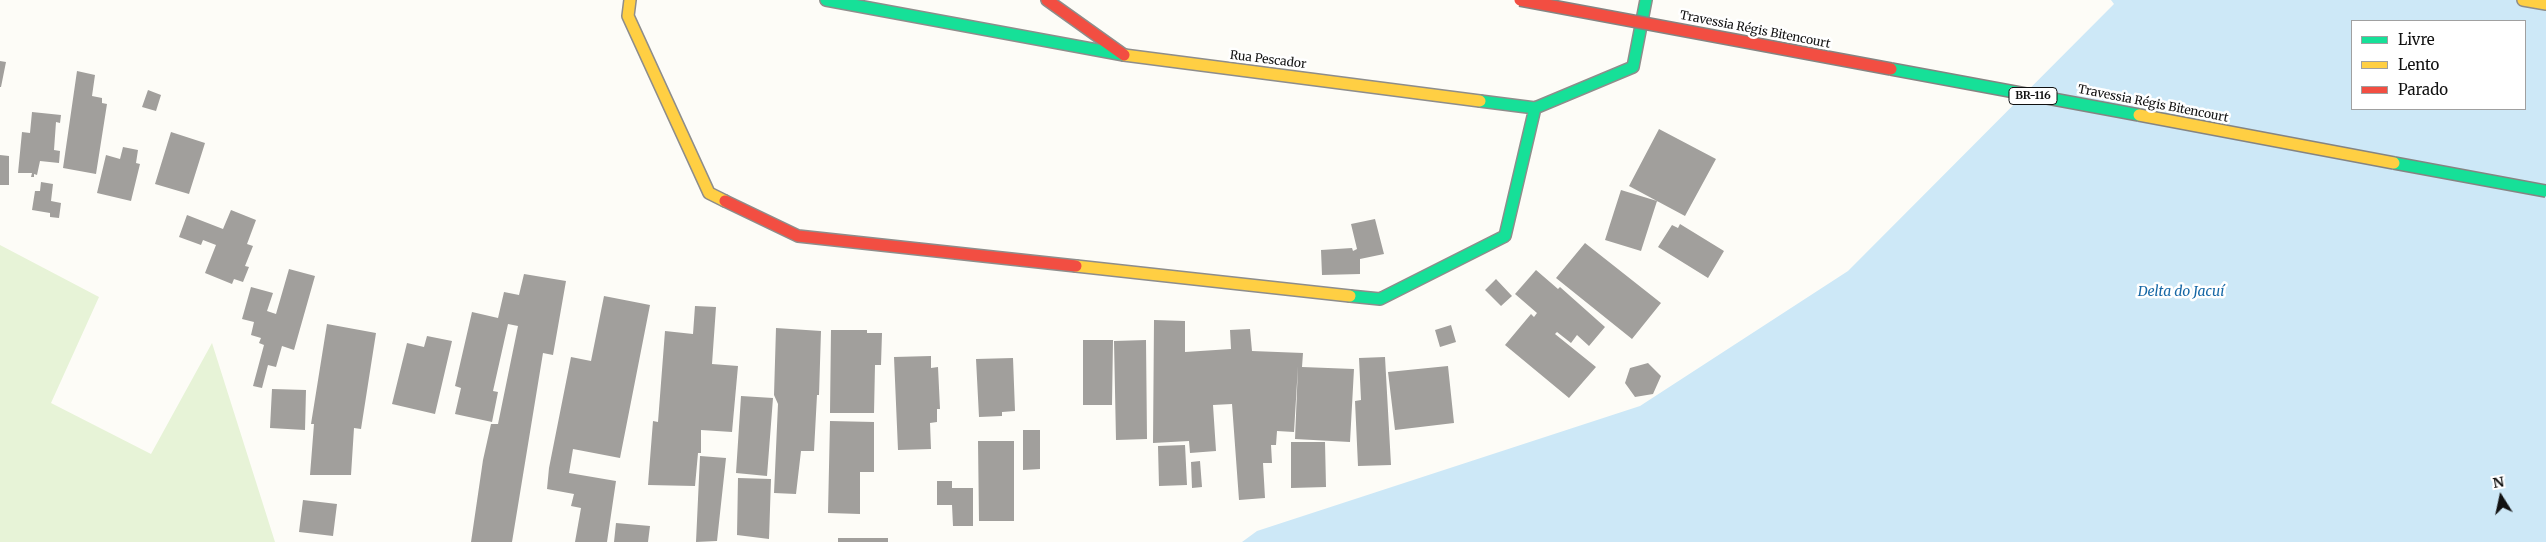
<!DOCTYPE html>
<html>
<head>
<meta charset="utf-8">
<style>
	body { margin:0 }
	#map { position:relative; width:2546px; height:542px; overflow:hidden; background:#fdfcf7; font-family:Merriweather,serif }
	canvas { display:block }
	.legend { position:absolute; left:2351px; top:20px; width:175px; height:90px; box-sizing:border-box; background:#fff; border:1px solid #a0a0a0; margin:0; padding:6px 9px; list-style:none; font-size:15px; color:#111 }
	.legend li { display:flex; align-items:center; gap:10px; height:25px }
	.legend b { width:25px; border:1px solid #a0a0a0 }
	.north { position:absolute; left:2476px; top:472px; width:50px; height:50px; -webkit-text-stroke:4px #fff; paint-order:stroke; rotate:350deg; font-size:14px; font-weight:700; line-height:20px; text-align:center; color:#111 }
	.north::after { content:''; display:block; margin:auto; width:18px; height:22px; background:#111; clip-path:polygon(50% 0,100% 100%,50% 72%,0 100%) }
</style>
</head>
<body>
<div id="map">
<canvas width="2546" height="542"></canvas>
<ul class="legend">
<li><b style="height:6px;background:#16e098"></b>Livre</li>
<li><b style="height:6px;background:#ffcf43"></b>Lento</li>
<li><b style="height:6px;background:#f24e42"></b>Parado</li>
</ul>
<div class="north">N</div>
</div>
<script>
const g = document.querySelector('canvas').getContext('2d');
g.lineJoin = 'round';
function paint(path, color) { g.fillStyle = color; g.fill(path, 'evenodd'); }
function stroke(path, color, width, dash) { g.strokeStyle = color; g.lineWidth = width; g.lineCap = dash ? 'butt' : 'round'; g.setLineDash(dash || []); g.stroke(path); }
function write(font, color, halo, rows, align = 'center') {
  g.font = font + ' Merriweather,serif'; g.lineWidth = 5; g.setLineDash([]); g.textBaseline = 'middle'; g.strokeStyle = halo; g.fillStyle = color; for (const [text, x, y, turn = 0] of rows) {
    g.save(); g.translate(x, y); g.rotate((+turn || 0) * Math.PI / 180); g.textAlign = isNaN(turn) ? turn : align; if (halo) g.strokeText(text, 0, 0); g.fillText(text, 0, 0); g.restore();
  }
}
const green = new Path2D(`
	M0 245 99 297 51 403 151 454 212 343 275 542H0Z`);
const water = new Path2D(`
	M2111 0H2546V542H1242L1257 531 1640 406 1848 271 2114 4ZM2352 21H2525V109H2352Z`);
const building = new Path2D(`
	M0 61 6 62 1 87H0Z
	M77 71 95 75 92 96 102 98V103L107 104 96 174 63 168Z
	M148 90 161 95 156 111 142 107Z
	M32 112 61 115 60 123 56 122 54 150 60 151 59 163 40 161 37 175 34 174V177H31L32 173H18L22 132 30 133Z
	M1659 129 1716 159 1685 216 1629 186Z
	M171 132 205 143 189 194 155 184Z
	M123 147 138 150 136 163 140 164 131 201 97 193 106 155 120 159Z
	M0 155 9 156V185H0Z
	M41 182 53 184 51 201 61 203 59 218 50 217V213L32 210 35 191H40Z
	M1621 190 1657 201 1641 251 1605 240Z
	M231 210 256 220 247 244 253 246 245 266 249 267 243 282 234 279 232 284 205 273 216 245 203 240 201 245 179 237 187 215 223 229Z
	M1375 219 1384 254 1360 259V274L1322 275 1321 250 1352 248 1353 251 1357 249 1351 224Z
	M1680 224 1724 251 1708 278 1658 247 1672 225 1678 228Z
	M1585 243 1661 303 1632 339 1556 278Z
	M289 269 315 276 294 350 282 346 276 367 268 365 262 388 253 386 264 345 259 343 261 338 251 335 254 322 242 319 251 287 273 293 267 311 276 314Z
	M1536 270 1558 289 1560 287 1605 327 1589 346 1577 335 1571 343 1557 332 1555 334 1596 367 1569 398 1505 345 1531 314 1534 317 1537 313 1515 294Z
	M524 274 566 281 553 355 543 353 512 542H471L483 460 491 424H498L518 326 508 324 493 391 498 392 492 422 455 414 461 388 455 386 472 312 498 318 504 292 519 295Z
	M1496 279 1512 296 1501 306 1485 290Z
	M604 296 650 305 620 458 573 449 569 473 616 481 607 542H575L581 508 571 506 574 494 547 489 549 468 571 357 591 361Z
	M695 306 716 307 712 364 738 366 732 432 701 430V453H698L695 486 648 485 653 421 658 422 665 331 693 334Z
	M1154 320 1185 321V352L1231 349 1230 330 1250 329 1252 351 1303 353 1302 367 1354 369 1350 442 1295 439 1298 366 1294 432 1277 431 1276 445H1271L1272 463H1263L1265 498 1239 500 1232 404 1213 405 1216 451 1190 453 1189 441 1153 443Z
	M327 324 376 333 361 429 354 428 351 475H310L314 424H311Z
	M1451 325 1456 342 1440 347 1435 330Z
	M776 328 821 331 819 395H817L814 451H801L796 494 774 493 778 404 774 395Z
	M831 330H867V333H882L881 365H875L874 413H830Z
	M427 336 452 341 435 414 392 404 407 343 424 347Z
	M1083 340H1113L1112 405H1083Z
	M1146 340 1147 439 1116 440 1114 341Z
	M931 356V368L938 367 940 409H937V422L930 423 931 449 898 450 894 357Z
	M1385 357 1391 465 1358 466 1355 401 1361 400 1359 358Z
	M1013 358 1015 411 1002 412V416L979 417 976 359Z
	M1648 363 1661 376 1653 394 1635 397 1625 383 1630 368Z
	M1448 366 1454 423 1395 430 1388 372Z
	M272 389 306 390 305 430 270 428Z
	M741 396 773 398 767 476 736 473Z
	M830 421 874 422V472H860V514L828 513Z
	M1023 430H1040V469L1023 470Z
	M978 441H1014V521H979Z
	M1291 442H1325L1326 487 1291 488Z
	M1185 445 1187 485 1159 486 1158 446Z
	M700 456 726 458 717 541 696 542Z
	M1200 461 1202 487 1192 488 1191 462Z
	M738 478 771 479 769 539 737 535Z
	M937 481H952V488H973V526H953L952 505H937Z
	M303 500 337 504 333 536 299 532Z
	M616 523 650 526 648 542H614Z
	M838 538H888V542H838Z`);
const fast = new Path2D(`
	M826 0 1124 55
	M1480 101 1535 108 1633 67 1646 0
	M1350 296 1380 299 1505 236 1535 108`);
const slow = new Path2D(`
	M630 0 628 16 709 193 725 201
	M2523 0 2546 4
	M1124 55 1480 101
	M1076 266 1350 296`);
const jam = new Path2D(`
	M1047 0 1124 55
	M725 201 798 236 1076 266`);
const fastBridge = new Path2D(`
	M1891 69 2139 115
	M2394 163 2546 191`);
const slowBridge = new Path2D(`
	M2139 115 2394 163`);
const jamBridge = new Path2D(`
	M1520 0 1891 69`);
const shields = [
	[2033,96,48]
];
const shieldNames = [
	["BR-116",2033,96]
];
const streetNames = [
	["Travessia Régis Bitencourt",1755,30,11],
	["Rua Pescador",1268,60,7],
	["Travessia Régis Bitencourt",2153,104,11]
];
const waterNames = [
	["Delta do Jacuí",2181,292]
];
paint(green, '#e7f3d7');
paint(water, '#cde8f7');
paint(building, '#a19f9c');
stroke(fast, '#8e8d8b', 14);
stroke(slow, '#8e8d8b', 14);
stroke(jam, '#8e8d8b', 14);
stroke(fast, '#16e098', 11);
stroke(slow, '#ffcf43', 11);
stroke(jam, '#f24e42', 11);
stroke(fastBridge, '#858482', 14, []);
stroke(slowBridge, '#858482', 14, []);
stroke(jamBridge, '#858482', 14, []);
stroke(fastBridge, '#16e098', 11);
stroke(slowBridge, '#ffcf43', 11);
stroke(jamBridge, '#f24e42', 11);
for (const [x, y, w] of shields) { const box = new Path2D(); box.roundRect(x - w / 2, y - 8.5, w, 17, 4); g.fillStyle = '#fff'; g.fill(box); stroke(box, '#111', 1); }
write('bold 11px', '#111', null, shieldNames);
write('12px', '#111', '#fff', streetNames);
write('italic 14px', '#1768a6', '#fff', waterNames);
</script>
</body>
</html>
